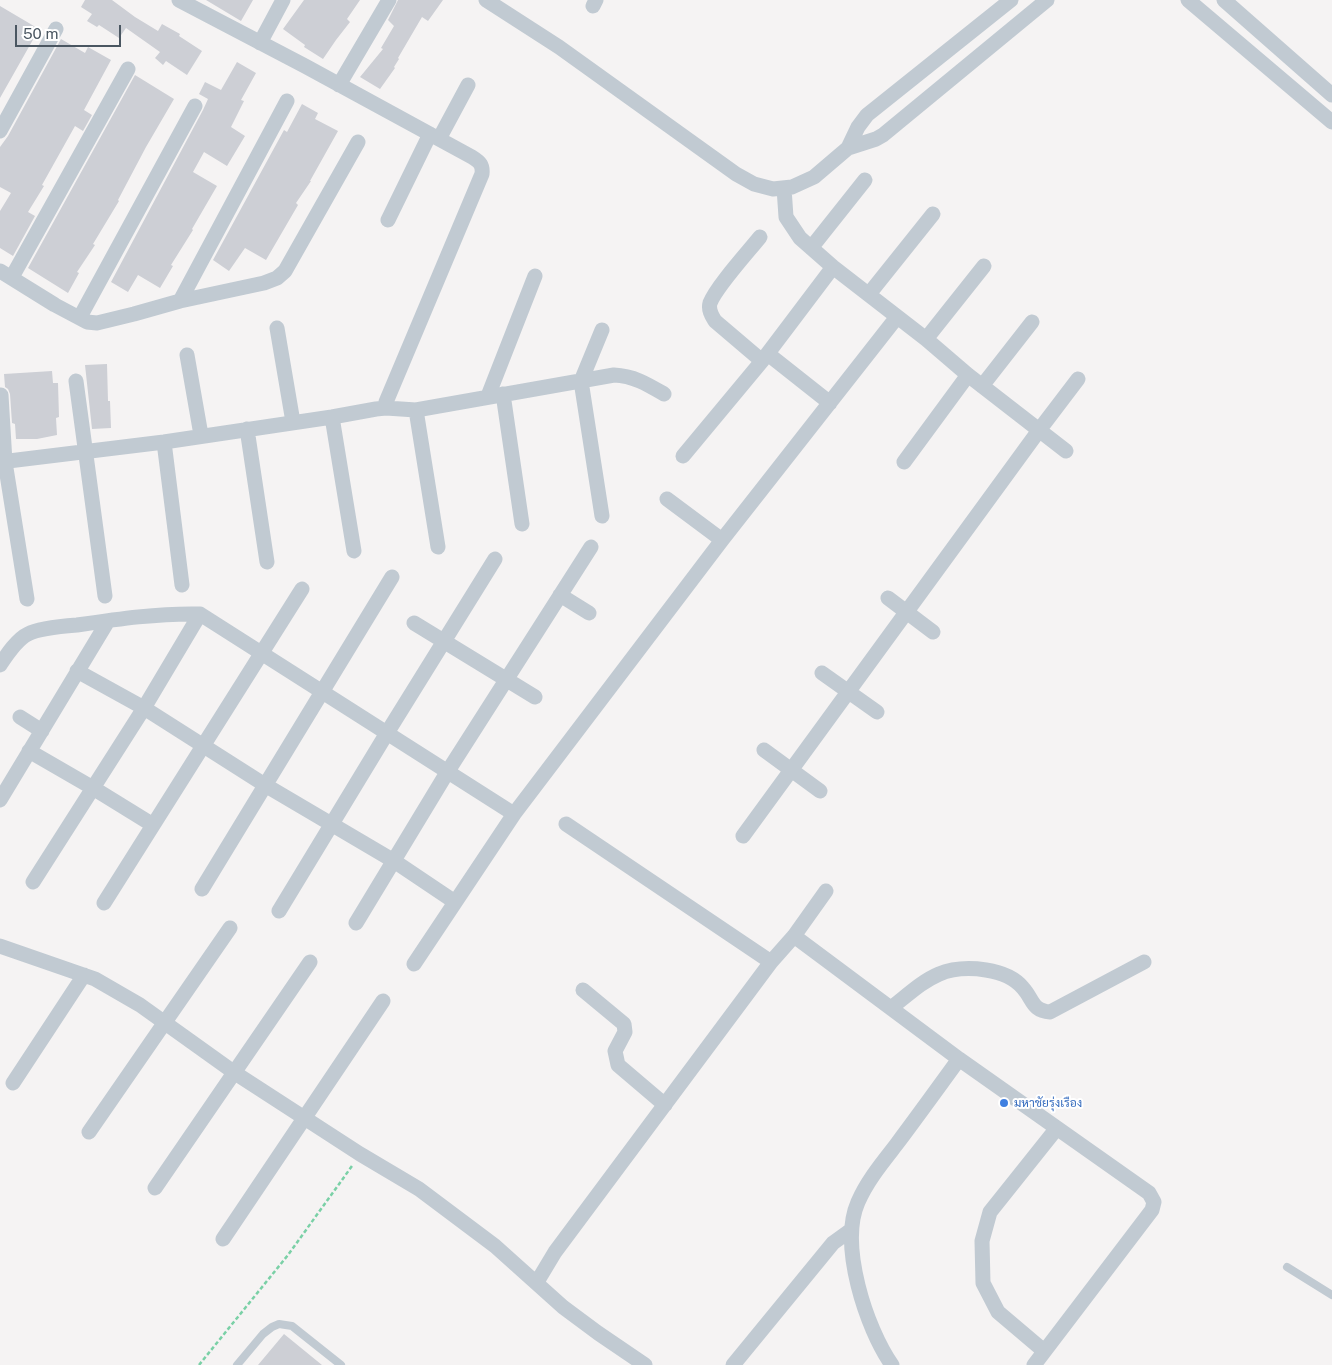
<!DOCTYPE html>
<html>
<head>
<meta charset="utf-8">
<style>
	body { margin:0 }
	#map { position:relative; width:1332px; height:1365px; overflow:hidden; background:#f5f3f3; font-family:"Public Sans",sans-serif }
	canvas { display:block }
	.scale { position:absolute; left:15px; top:25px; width:106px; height:22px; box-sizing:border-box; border:2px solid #4a5661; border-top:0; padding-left:6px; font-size:15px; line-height:18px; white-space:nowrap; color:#4a5661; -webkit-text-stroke:4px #fff; paint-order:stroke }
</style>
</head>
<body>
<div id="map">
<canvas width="1332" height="1365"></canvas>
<div class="scale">50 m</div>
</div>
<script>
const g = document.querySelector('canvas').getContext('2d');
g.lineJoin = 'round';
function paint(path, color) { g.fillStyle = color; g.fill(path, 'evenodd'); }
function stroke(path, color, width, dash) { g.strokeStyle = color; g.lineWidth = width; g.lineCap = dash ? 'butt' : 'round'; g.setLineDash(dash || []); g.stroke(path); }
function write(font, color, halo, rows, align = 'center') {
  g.font = font + ' "Public Sans",Sarabun,sans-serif'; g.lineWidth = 4; g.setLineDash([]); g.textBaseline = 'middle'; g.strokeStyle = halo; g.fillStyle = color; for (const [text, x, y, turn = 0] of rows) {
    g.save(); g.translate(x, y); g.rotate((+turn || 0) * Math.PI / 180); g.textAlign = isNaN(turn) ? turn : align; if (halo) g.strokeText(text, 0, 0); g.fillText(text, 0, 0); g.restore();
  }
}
const building = new Path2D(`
	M85 0H112L135 17 158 31 162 24 180 34 179 36 202 51 187 75 166 61 163 65 155 58 160 52 126 28 119 38 99 25 97 27 87 21 92 14 81 7Z
	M206 0H253L241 21Z
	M304 0H360L347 19 350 22 336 40 323 59 304 47 305 45 283 29Z
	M398 0H443L428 21 422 17 398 58 399 59 394 67 395 68 380 89 360 77 383 49 381 48 394 26 388 20Z
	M0 6 39 29 0 98Z
	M61 39 85 53 88 47 111 60 84 110 92 115 83 131 75 126 42 185 44 186 28 212 35 216 13 256 0 248V211L11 193 0 187V147L8 136Z
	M237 62 256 73 241 100 244 101 231 127 245 136 227 166 204 152 193 172 217 186 192 229 193 230 171 265 173 266 160 288 138 275 128 292 111 282 203 110 208 99 199 94 205 82 221 90Z
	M135 75 174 99 146 147 118 200 119 201 93 244 95 245 77 272 79 273 68 293 28 268Z
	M302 104 318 113 315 119 338 131 310 181H311L296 203 298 205 266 260 245 248 229 271 213 260 284 130 287 132Z
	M107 364 108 401H110L111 428 92 429 85 365Z
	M52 371 53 383H58L59 417 56 418 57 435 37 439H16L15 424 12 423 10 394 8 389 5 387 4 374Z
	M284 1334 322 1365H258Z`);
const path = new Path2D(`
	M199 1365 288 1255 352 1166`);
const lane = new Path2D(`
	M1287 1267 1332 1295
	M237 1365 263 1334 272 1327 279 1324 292 1326 341 1365`);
const street = new Path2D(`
	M179 0 305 66 472 157C480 162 483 165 482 174L386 402V408
	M486 0 559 47 736 174 754 184 773 189 792 187 814 177 848 148 876 139 883 135 1047 0
	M1188 0 1332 122
	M1224 0 1332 95
	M593 6 596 0
	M260 43 283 0
	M339 85 389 0
	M0 131 56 29
	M439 139 468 85
	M848 148 858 127 867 115 1011 0
	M784 188 786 217 800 238 833 267 926 339 968 375 1066 451
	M388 220 430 134
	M760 237C748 252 716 287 710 303 708 310 712 316 715 321L762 361
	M811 248 865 180
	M0 271 55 305 87 322 97 323 134 314 180 301 264 283 277 278 285 271 358 142
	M12 277 128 69
	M869 294 933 214
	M180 301 287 101
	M80 317 195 106
	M277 328 293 422
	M602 330 581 381 602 516
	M926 339 984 266
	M768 354 830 403
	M187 355 201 435
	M76 381 105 596
	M982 386 1032 322
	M503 394 522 524
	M1 395 5 462 27 599
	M488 396 535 276
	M416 410 438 547
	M332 417 354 551
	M247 429 267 562
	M164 442 182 585
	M683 456 762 361 833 267
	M0 462 164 442 332 417 376 409 386 408 416 410 614 375C634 376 647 384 664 394
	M904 462 968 375
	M667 499 722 540
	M560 595 589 613
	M888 598 933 632
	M414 623 535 697
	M0 665C6 656 17 639 28 634 39 628 64 626 77 625 118 619 159 613 200 614L514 814
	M77 671 144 708 265 785 394 861 455 902
	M822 673 877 712
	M20 717 42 731
	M764 750 820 791
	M29 751 93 788 153 825
	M0 800 108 621
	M566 824 771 962
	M743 836 1040 429 1078 379
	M33 882 144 708 200 614
	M202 889 392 577
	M104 903 302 589
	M279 911 387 733 495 559
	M356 923 448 771 591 547
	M794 936 959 1059 1149 1193 1154 1202 1152 1210 1034 1365
	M0 946 95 979 140 1005 235 1073 360 1154 419 1189 495 1246 563 1307 598 1333 645 1365
	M414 964 514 814 722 540 897 317
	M583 990 624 1024 625 1032 615 1051 618 1065 665 1105
	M891 1008C924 982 940 963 986 970 999 972 1014 977 1023 988 1033 999 1032 1011 1050 1012L1144 962
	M13 1083 84 975
	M89 1132 230 928
	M155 1188 310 962
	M223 1239 383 1001
	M537 1282 555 1252 771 962 794 936 826 891
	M1044 1351 998 1312 983 1283 982 1241 990 1212 1057 1128
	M733 1365 833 1243 851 1230
	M892 1365C866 1328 839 1245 858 1202 867 1181 882 1163 896 1145 917 1117 938 1088 959 1059`);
const markers = [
	[1004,1103,5,"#3f7fe0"]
];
const shopNames = [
	["มหาชัยรุ่งเรือง",1014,1103]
];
paint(building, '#cdcfd5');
stroke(path, '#7ad0a6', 2.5, [4, 2.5]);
stroke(lane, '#c1cad2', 8);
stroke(street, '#c1cad2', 15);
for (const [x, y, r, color] of markers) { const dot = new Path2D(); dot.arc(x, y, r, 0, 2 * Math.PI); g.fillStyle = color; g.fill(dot); stroke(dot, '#fff', 2); }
write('12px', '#366cbe', '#fff', shopNames, 'left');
</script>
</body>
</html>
